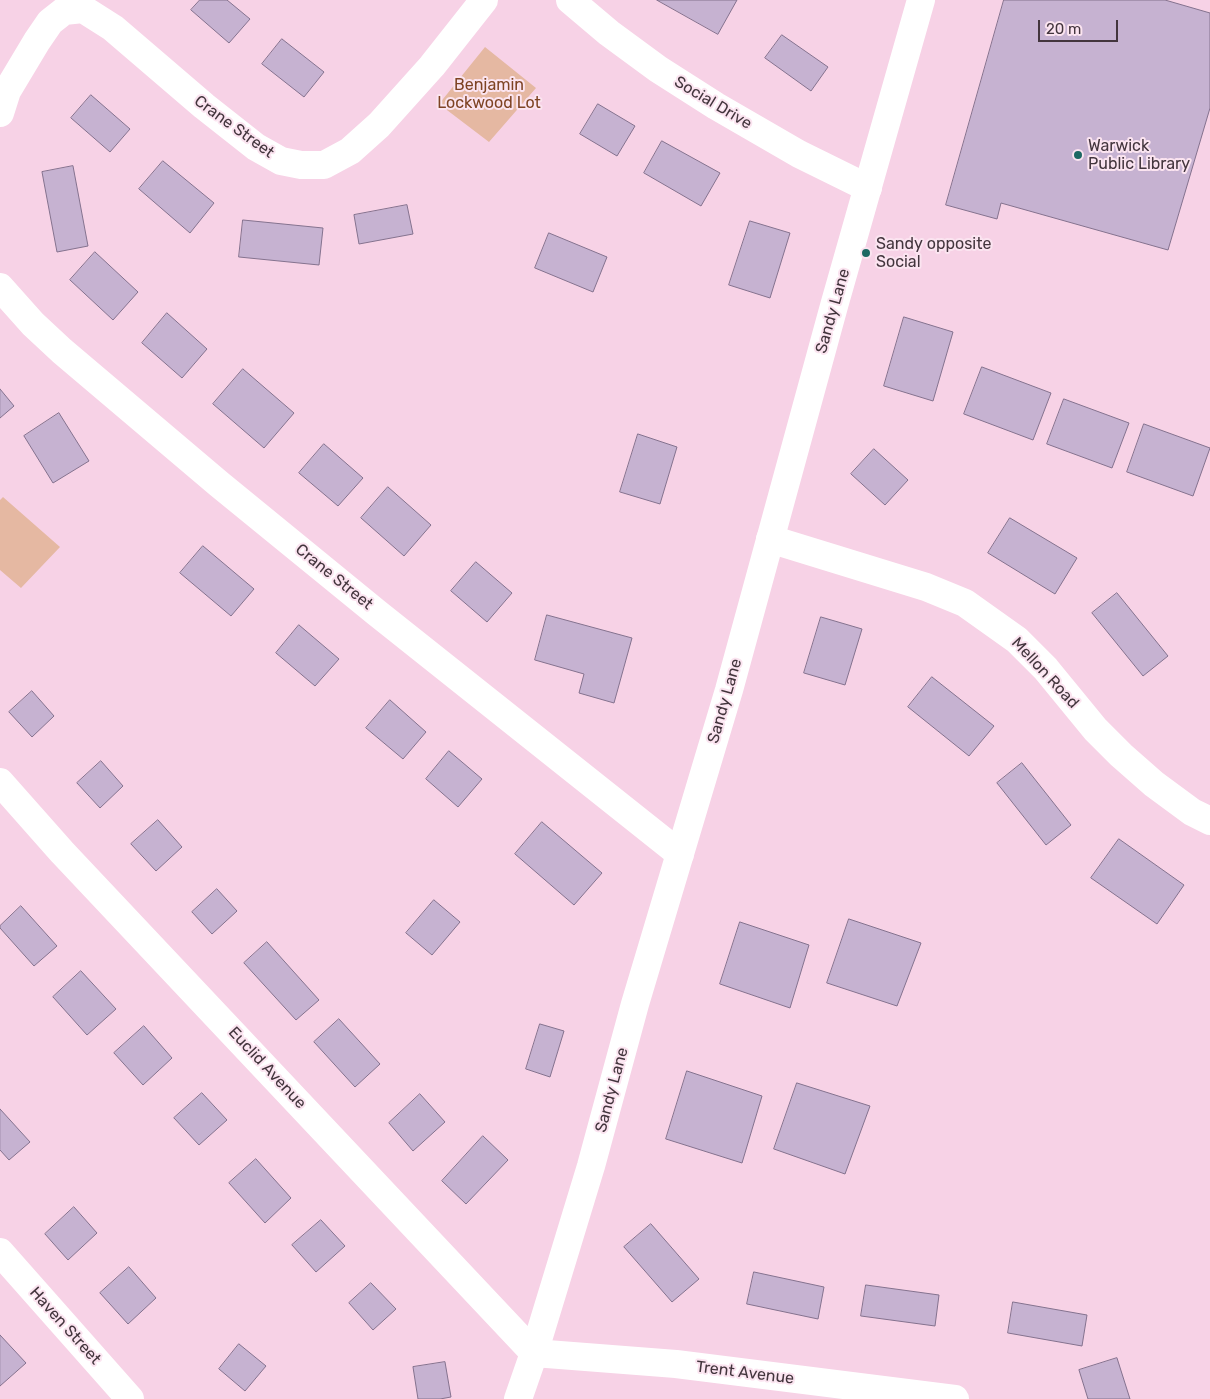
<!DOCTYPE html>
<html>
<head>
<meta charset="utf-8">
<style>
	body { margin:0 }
	#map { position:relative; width:1210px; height:1399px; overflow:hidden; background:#f7d2e6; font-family:Rubik,sans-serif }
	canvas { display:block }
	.scale { position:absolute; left:1038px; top:20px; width:80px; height:22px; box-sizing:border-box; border:2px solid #43353d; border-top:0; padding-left:6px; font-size:15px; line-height:18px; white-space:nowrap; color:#43353d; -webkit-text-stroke:4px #fbe4f0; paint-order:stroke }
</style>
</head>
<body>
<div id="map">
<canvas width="1210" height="1399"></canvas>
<div class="scale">20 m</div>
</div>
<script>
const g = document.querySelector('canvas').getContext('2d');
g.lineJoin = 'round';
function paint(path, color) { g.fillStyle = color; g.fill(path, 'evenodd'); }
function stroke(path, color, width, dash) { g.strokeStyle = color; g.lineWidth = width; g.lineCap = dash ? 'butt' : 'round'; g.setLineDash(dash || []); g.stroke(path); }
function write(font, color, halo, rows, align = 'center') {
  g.font = font + ' Rubik,sans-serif'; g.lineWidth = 4; g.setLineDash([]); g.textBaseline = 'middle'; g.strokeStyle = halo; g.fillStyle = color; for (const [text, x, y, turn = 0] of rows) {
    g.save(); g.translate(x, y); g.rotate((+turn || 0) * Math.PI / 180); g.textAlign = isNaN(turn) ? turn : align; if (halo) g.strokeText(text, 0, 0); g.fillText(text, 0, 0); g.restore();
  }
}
const green = new Path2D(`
	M485 47 536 88 489 142 439 104Z
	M3 497 60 547 21 588 0 570V500Z`);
const building = new Path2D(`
	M200 0H227L250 19 229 43 191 10Z
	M657 0H737L718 34Z
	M1004 0H1165L1210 13V108L1168 250 1001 203 997 219 946 205Z
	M782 35 828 67 811 91 765 58Z
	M282 39 324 72 304 97 262 64Z
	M91 95 130 129 110 152 71 118Z
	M598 104 635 126 617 156 580 134Z
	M662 141 720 173 701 206 644 173Z
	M163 161 214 203 190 233 139 189Z
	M73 166 88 246 57 252 42 172Z
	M407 205 413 234 359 244 354 215Z
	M243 220 323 228 319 265 239 257Z
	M750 221 790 233 770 298 729 285Z
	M549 233 607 257 593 292 535 268Z
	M95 252 138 292 113 320 70 280Z
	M167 313 207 349 182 378 142 343Z
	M904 317 953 332 933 401 884 386Z
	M982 367 1051 393 1033 440 964 414Z
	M243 369 294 413 264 448 213 404Z
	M0 389 14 406 0 418Z
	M1064 399 1129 423 1112 468 1047 444Z
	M59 413 89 461 53 483 24 436Z
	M1144 424 1210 448 1193 496 1127 472Z
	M638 434 677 447 660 504 620 492Z
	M324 444 363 478 338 506 299 473Z
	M874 449 908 480 885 505 851 474Z
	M388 487 431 525 404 556 361 518Z
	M1010 518 1077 558 1055 594 988 553Z
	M203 546 254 589 231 616 180 573Z
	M476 562 512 593 487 622 451 591Z
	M1117 593 1168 656 1143 676 1092 613Z
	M547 615 632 638 614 703 579 693 584 674 535 660Z
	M821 617 862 629 845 685 804 673Z
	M299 625 339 659 315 686 276 653Z
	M932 677 994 726 969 756 908 707Z
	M32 691 54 716 32 737 9 712Z
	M390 700 426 732 403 759 366 728Z
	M449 751 482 779 458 807 426 779Z
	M101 761 123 786 100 808 77 783Z
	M1022 763 1071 825 1046 845 997 783Z
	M158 820 182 847 156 871 131 844Z
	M542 822 602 873 574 905 515 854Z
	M1119 839 1184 885 1157 924 1091 878Z
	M217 889 237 911 212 934 192 912Z
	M434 900 460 922 432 955 406 933Z
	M21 906 57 946 34 966 0 928V926Z
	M849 919 921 943 897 1006 827 983Z
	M740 922 809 945 790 1008 720 984Z
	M267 942 319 1000 296 1020 244 963Z
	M81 971 116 1009 87 1035 53 997Z
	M339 1019 380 1064 355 1087 314 1042Z
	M540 1024 564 1031 550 1077 526 1069Z
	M144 1026 172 1058 143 1085 114 1053Z
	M687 1071 762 1096 742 1163 666 1139Z
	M797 1083 870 1106 845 1174 774 1149Z
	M202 1093 227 1120 199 1145 174 1118Z
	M420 1094 445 1122 413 1151 389 1123Z
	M0 1109 30 1142 9 1160 0 1150Z
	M483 1136 508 1160 466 1204 442 1181Z
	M256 1159 291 1198 265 1223 229 1183Z
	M74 1207 97 1233 68 1260 45 1234Z
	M321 1220 345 1246 316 1272 292 1245Z
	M651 1224 699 1279 672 1302 624 1247Z
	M129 1267 156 1298 128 1324 100 1293Z
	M754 1272 824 1287 818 1319 747 1304Z
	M371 1283 396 1309 373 1330 349 1303Z
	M866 1285 939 1295 935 1326 861 1316Z
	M1013 1302 1087 1315 1082 1346 1008 1333Z
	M0 1335 26 1363 0 1386Z
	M239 1344 266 1366 245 1391 219 1369Z
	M1117 1358 1130 1399H1088L1079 1370Z
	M445 1362 451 1397 440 1399H418L413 1367Z`);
const minor = new Path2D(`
	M570 0 609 33 658 69 716 106 799 154 868 188
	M0 113 7 91 37 41 50 22 64 11 83 9 113 28 204 106 256 147 281 161 301 165H324L350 151 379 125 432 66 484 0
	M0 287 33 324 62 351 219 484 377 613 680 854
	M770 539 926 587 965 603 1017 640 1046 669 1096 730 1121 755 1154 784 1192 812 1210 821
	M0 782 62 852 534 1353 676 1364 955 1399
	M0 1252 130 1399`);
const major = new Path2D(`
	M518 1399 534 1353 591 1166 635 1004 729 690 834 306 921 0`);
const markers = [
	[1078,155,5,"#1d6863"],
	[866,253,5,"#1d6863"]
];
const parkNames = [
	["Benjamin",489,85],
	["Lockwood Lot",489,103]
];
const streetNames = [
	["Social Drive",713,103,31],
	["Crane Street",234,127,36],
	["Sandy Lane",833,311,-74],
	["Crane Street",334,577,39],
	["Mellon Road",1045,673,47],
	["Sandy Lane",725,701,-74],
	["Euclid Avenue",267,1068,47],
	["Sandy Lane",612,1090,-75],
	["Haven Street",65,1326,48],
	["Trent Avenue",745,1373,7]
];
const poiNames = [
	["Warwick",1088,146],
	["Public Library",1088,164],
	["Sandy opposite",876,244],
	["Social",876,262]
];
paint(green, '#e5b8a2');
paint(building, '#c6b2d1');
stroke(building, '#84728e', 1);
stroke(minor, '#fff', 28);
stroke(major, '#fff', 28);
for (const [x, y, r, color] of markers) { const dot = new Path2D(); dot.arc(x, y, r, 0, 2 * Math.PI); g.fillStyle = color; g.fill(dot); stroke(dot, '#fbe4f0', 2); }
write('16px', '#7e4323', '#fbe4f0', parkNames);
write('16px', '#43353d', '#fbe4f0', streetNames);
write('16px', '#43353d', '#fbe4f0', poiNames, 'left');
</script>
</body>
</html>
